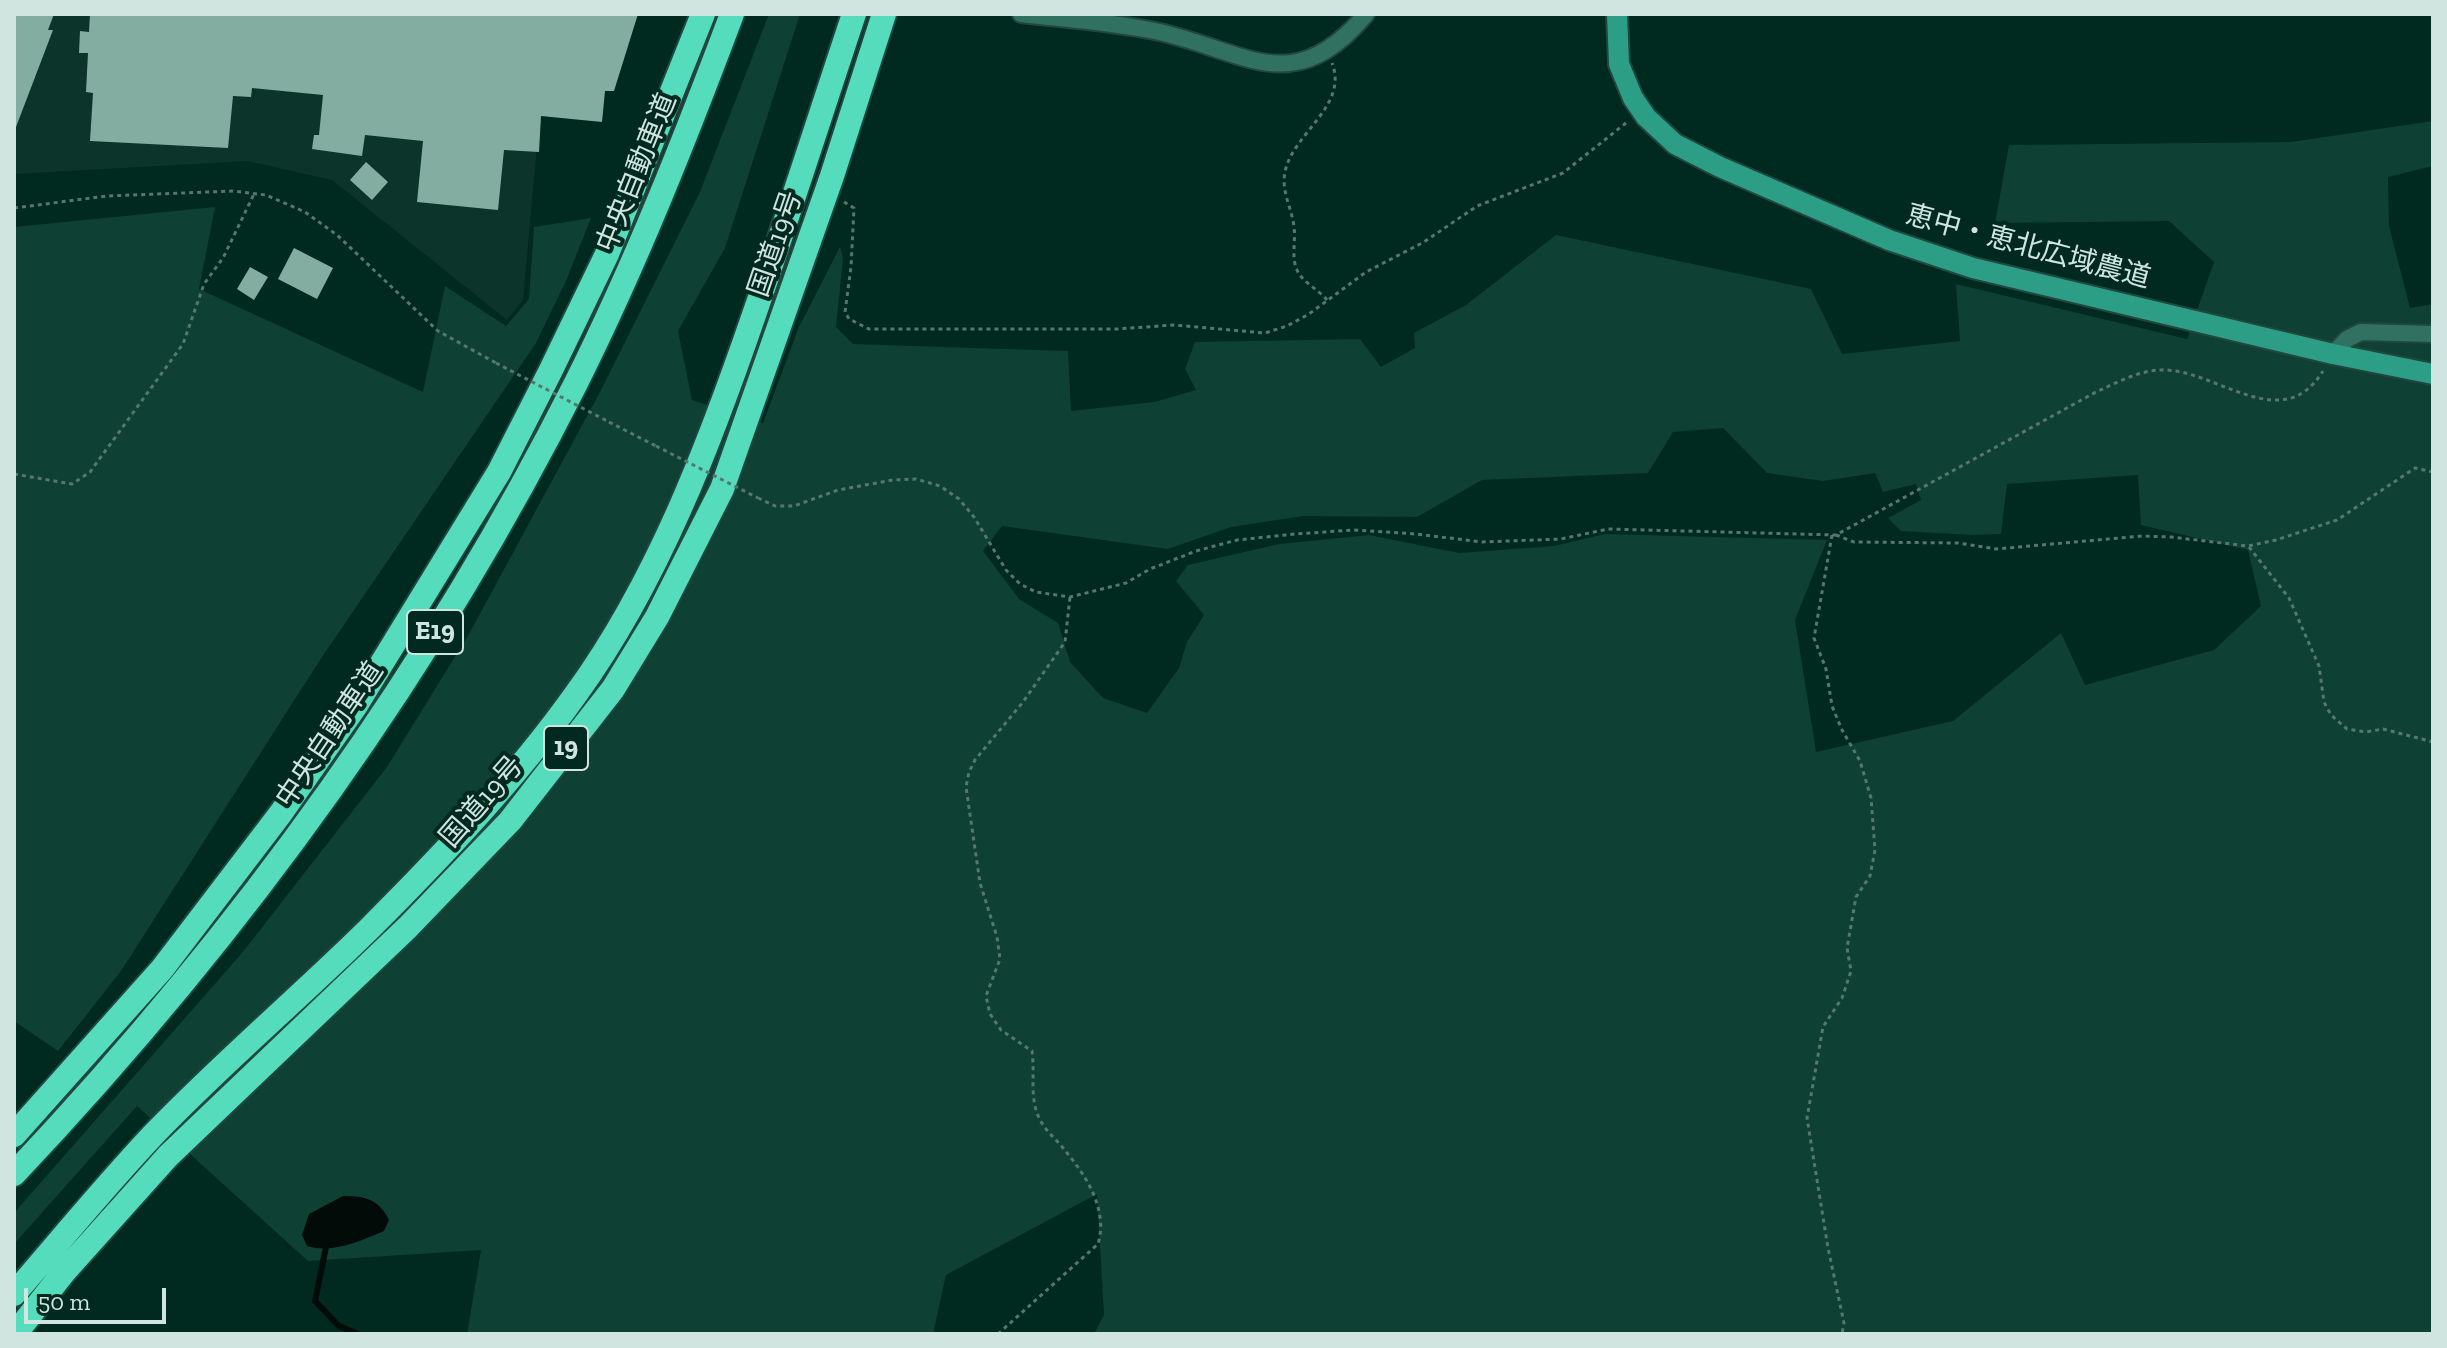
<!DOCTYPE html>
<html>
<head>
<meta charset="utf-8">
<style>
	body { margin:0 }
	#map { position:relative; width:2447px; height:1348px; overflow:hidden; background:#002920; font-family:"Zilla Slab",serif }
	canvas { display:block }
	.frame { position:absolute; inset:0; border:16px solid #d0e5df; pointer-events:none }
	.scale { position:absolute; left:24px; top:1288px; width:142px; height:36px; box-sizing:border-box; border:4px solid #d0e5df; border-top:0; padding-left:10px; font-size:24px; line-height:28px; white-space:nowrap; color:#d0e5df; -webkit-text-stroke:6px #002920; paint-order:stroke }
</style>
</head>
<body>
<div id="map">
<canvas width="2447" height="1348"></canvas>
<div class="frame"></div>
<div class="scale">50 m</div>
</div>
<script>
const g = document.querySelector('canvas').getContext('2d');
g.lineJoin = 'round';
function paint(path, color) { g.fillStyle = color; g.fill(path, 'evenodd'); }
function stroke(path, color, width, dash) { g.strokeStyle = color; g.lineWidth = width; g.lineCap = dash ? 'butt' : 'round'; g.setLineDash(dash || []); g.stroke(path); }
function write(font, color, halo, rows, align = 'center') {
  g.font = font + ' "Zilla Slab","Noto Sans JP",serif'; g.lineWidth = 8; g.setLineDash([]); g.textBaseline = 'middle'; g.strokeStyle = halo; g.fillStyle = color; for (const [text, x, y, turn = 0] of rows) {
    g.save(); g.translate(x, y); g.rotate((+turn || 0) * Math.PI / 180); g.textAlign = isNaN(turn) ? turn : align; if (halo) g.strokeText(text, 0, 0); g.fillText(text, 0, 0); g.restore();
  }
}
const built = new Path2D(`
	M14 14H549L523 300 507 320 332 180 248 161 14 174Z`);
const green = new Path2D(`
	M769 14H800L725 248 678 331 692 400 763 423 799 327 840 247 843 258 836 327 853 344 1068 351 1071 411 1154 402 1196 390 1185 369 1195 342 1360 339 1381 367 1415 348 1414 333 1466 305 1556 235 1811 289 1842 354 1960 341 1956 284 2187 339 2214 262 2169 221 1995 223 2009 145 2291 142 2433 121V166L2388 177 2389 226 2410 308 2433 304V1334H1094L1104 1315 1097 1194 946 1275 933 1334H467L481 1250 308 1261 137 1106 14 1244V1213L242 953 387 767 469 634 600 392 700 192ZM1723 428 1767 473 1823 481 1875 473 1883 492 1916 484 1921 500 1888 518 1901 531 1973 535 2001 534 2007 484 2138 475 2141 525 2248 550 2261 606 2214 650 2085 685 2061 633 1953 721 1816 752 1795 620 1827 540 1605 534 1554 546 1459 553 1369 535 1279 544 1188 565 1176 581 1204 615 1187 642 1179 668 1147 713 1103 698 1070 662 1058 623 1019 599 983 551 1002 526 1168 549 1231 527 1303 516 1417 517 1482 480 1648 473 1673 432Z
	M215 207 199 289 423 392 445 286 506 326 529 299 534 227 591 218 566 281 536 343 320 660 121 971 58 1051 14 1021V227Z`);
const water = new Path2D(`
	M343 1196C365 1196 379 1199 389 1220L384 1231C360 1241 333 1254 307 1246L302 1235 309 1214Z`);
const stream = new Path2D(`
	M327 1242 315 1301 339 1326 358 1334`);
const building = new Path2D(`
	M14 14H54L48 30H53L16 127Z
	M90 14H638L614 91H605L602 122 541 116 539 152 504 150 498 210 417 202 423 141 365 135 362 156 312 149 314 135H319L323 95 252 88 251 97 233 96 228 148 90 141 93 93 86 92 88 53H79L80 31 89 32Z
	M366 162 388 182 372 200 350 180Z
	M294 248 333 268 317 299 278 279Z
	M250 267 268 277 254 300 237 289Z`);
const path = new Path2D(`
	M844 202 854 208 851 267 845 312 849 319 869 329H1117L1174 325 1265 333 1287 326 1309 314 1366 272 1424 242 1477 206 1563 173 1626 123
	M14 208 107 196 233 191 266 195 305 212 337 235 438 331 496 363
	M1327 300C1318 289 1302 282 1297 270 1291 257 1296 241 1294 227 1292 208 1281 192 1285 172 1292 134 1349 106 1332 63
	M609 422 656 446
	M14 474 72 484 90 472 183 344 204 284 223 258 254 194
	M758 498 775 506H794L838 490 893 480 916 479 940 486 959 499 974 517 1006 570 1020 584 1036 592 1070 597 1126 583 1150 569 1196 551 1237 540 1295 534 1354 530 1416 534 1482 542 1561 539 1608 529 1836 535 2096 392C2118 382 2141 369 2166 370 2219 372 2283 436 2323 371
	M1832 535 1814 638 1826 669 1832 706 1842 730 1860 761 1871 798 1875 850 1870 876 1856 897 1847 948 1851 971 1842 998 1823 1027 1807 1118 1828 1248 1844 1323 1842 1334
	M1836 535 1854 542 1958 543 1996 549 2142 536 2171 537 2248 546 2276 540 2337 520 2415 468 2433 472
	M2249 547 2289 598 2319 666 2324 702 2331 715 2347 729 2366 732 2383 729 2433 742
	M998 1334 1098 1244C1108 1212 1088 1178 1067 1153 1057 1139 1043 1130 1037 1113 1030 1093 1035 1072 1032 1051L1001 1030 990 1014 986 996 1000 959 997 937 980 883 966 787 969 772 975 760 1023 702 1065 642 1070 597`);
const street = new Path2D(`
	M1021 14C1066 19 1111 22 1155 31 1245 50 1292 102 1366 14
	M2333 354 2347 339 2361 332 2433 334`);
const secondary = new Path2D(`
	M1617 14 1619 64 1633 98 1646 117 1675 144 1720 167 1889 240 1973 268 2333 354 2433 374`);
const highway = new Path2D(`
	M14 1135 162 969 281 813 355 707 499 472 551 370 607 254 703 14
	M14 1174C237 938 430 673 576 383 636 263 685 139 732 14
	M14 1294C60 1241 105 1186 153 1135 222 1063 298 999 369 929 442 856 516 778 576 694 658 581 710 443 755 312 789 213 821 113 854 14
	M15 1334 64 1272 168 1156 408 927 510 821 613 689 657 617 722 489 832 176 884 14`);
const pathBridge = new Path2D(`
	M496 363 609 422
	M656 446 758 498`);
const shields = [
	[435,632,56],
	[566,748,44]
];
const shieldNames = [
	["E19",435,632],
	["19",566,748]
];
const streetNames = [
	["中央自動車道",637,173,-68],
	["国道19号",776,244,-71],
	["恵中・恵北広域農道",2028,247,15],
	["中央自動車道",330,735,-56],
	["国道19号",482,802,-49]
];
paint(built, '#0d342b');
paint(green, '#0e4034');
paint(water, '#020b08');
stroke(stream, '#020b08', 6);
paint(building, '#84ada1');
stroke(street, '#21473f', 20);
stroke(secondary, '#21473f', 24);
stroke(highway, '#21473f', 28);
stroke(path, '#56776f', 3, [4, 4]);
stroke(street, '#317161', 16);
stroke(secondary, '#2c9e85', 20);
stroke(highway, '#55dcbc', 24);
stroke(pathBridge, '#56776f', 3, [4, 4]);
for (const [x, y, w] of shields) { const box = new Path2D(); box.roundRect(x - w / 2, y - 22, w, 44, 6); g.fillStyle = '#002920'; g.fill(box); stroke(box, '#d0e5df', 2); }
write('bold 26px', '#d0e5df', null, shieldNames);
write('28px', '#d0e5df', '#002920', streetNames);
</script>
</body>
</html>
